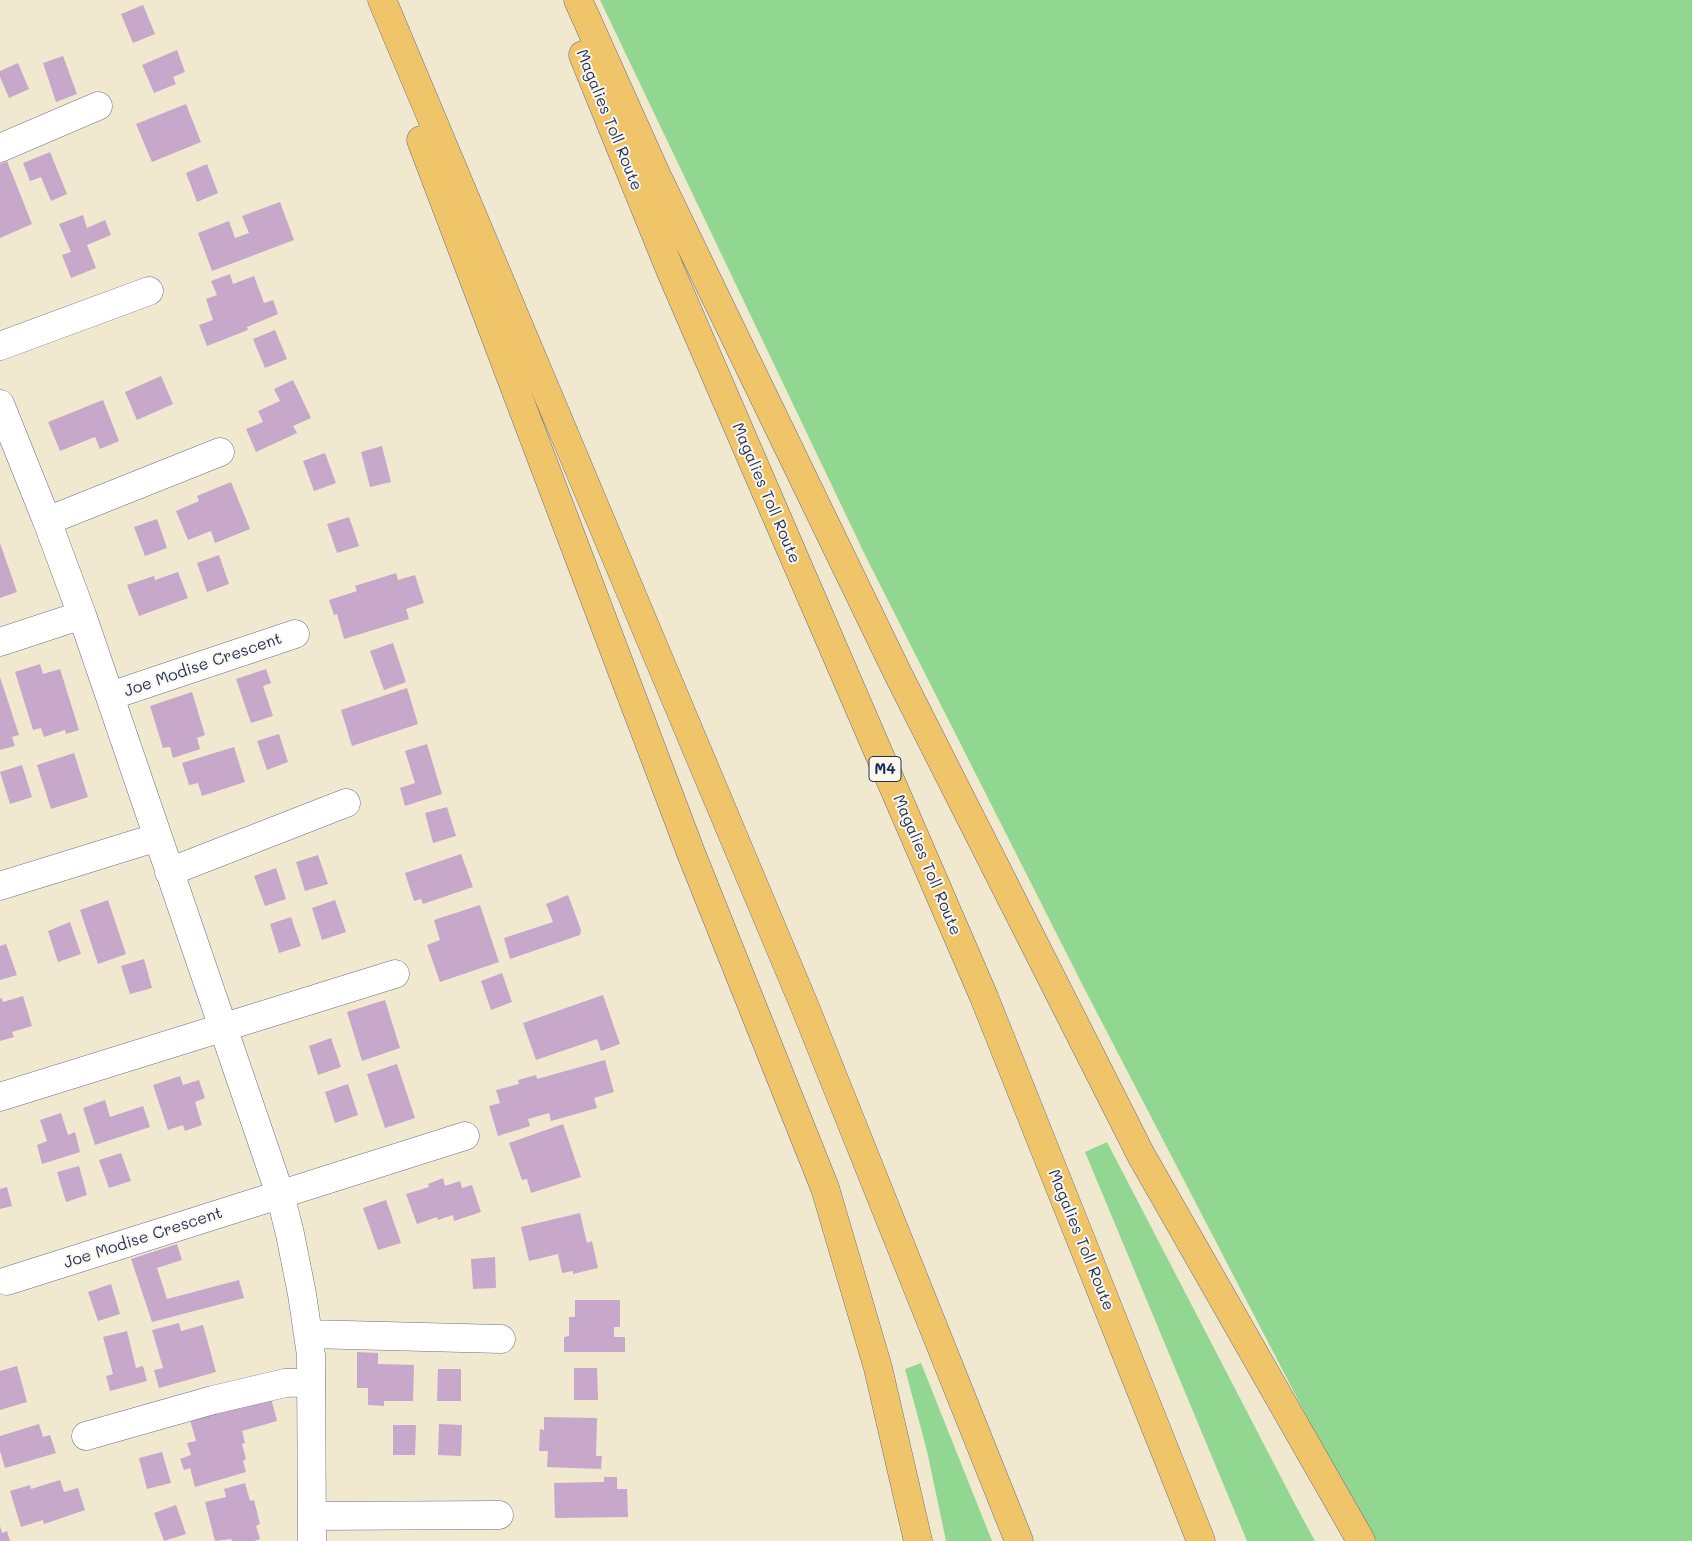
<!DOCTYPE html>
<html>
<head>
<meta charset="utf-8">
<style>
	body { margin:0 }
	canvas { display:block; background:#f0e9cf }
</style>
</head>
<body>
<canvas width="1692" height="1541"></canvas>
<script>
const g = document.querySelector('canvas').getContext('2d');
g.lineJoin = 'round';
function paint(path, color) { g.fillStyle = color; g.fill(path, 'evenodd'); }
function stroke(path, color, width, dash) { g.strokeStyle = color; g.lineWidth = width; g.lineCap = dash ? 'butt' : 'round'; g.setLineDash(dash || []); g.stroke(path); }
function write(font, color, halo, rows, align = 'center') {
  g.font = font + ' Mali,sans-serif'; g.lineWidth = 4; g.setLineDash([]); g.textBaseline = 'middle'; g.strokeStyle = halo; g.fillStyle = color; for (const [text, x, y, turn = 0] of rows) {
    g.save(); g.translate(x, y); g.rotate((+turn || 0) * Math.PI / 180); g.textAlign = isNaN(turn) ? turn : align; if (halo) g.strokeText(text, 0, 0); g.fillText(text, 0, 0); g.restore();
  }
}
const green = new Path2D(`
	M600 0H1692V1541H1376L1308 1419 1082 984 866 557Z
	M1107 1142 1298 1510 1315 1541H1247L1085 1152Z
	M921 1363 992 1541H946L927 1451 905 1369Z`);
const building = new Path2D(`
	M143 5 155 34 133 43 121 14Z
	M177 50 185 72 173 77 176 84 154 93 142 65Z
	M63 56 77 94 56 102 43 63Z
	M18 63 29 89 9 98 0 77V71Z
	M186 104 201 142 152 162 136 124Z
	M50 152 67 194 51 201 41 177 30 181 23 163Z
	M7 161 32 224 0 238V164Z
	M207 164 218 193 197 202 186 173Z
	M280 202 294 240 212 271 198 233 229 221 235 238 249 233 242 216Z
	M83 215 87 228 105 220 111 235 87 245 96 268 71 278 62 255 71 252 59 224Z
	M230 274 233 284 254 276 264 303 273 300 278 314 247 327 248 330 207 346 199 325 213 320 206 299 217 295 211 281Z
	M275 330 287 359 265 368 253 339Z
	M161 376 173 404 137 420 125 392Z
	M293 380 311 418 293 426 297 433 256 452 246 429 263 422 258 411 280 401 274 389Z
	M103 400 119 441 100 449 95 437 60 451 48 422Z
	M382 446 391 482 370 487 361 452Z
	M325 453 336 483 314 491 303 461Z
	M231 482 250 529 215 543 211 531 188 540 176 511 199 501 197 496Z
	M349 517 359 546 337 553 327 524Z
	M157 519 167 548 145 556 134 527Z
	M0 543 17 592 0 598Z
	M219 555 229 584 207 592 197 563Z
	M178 572 188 598 139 616 127 585 154 576 155 580Z
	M396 573 398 580 415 575 424 603 406 609 409 619 344 639 337 614 334 615 329 600 357 591 355 586Z
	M393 643 406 682 384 690 370 651Z
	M40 664 43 674 60 669 79 730 66 734 65 730 44 737 41 728 33 730 15 672Z
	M266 669 271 683 263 686 273 716 251 723 236 679Z
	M0 677 19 735 12 737 15 746 0 750Z
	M407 688 418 724 352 746 341 710Z
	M192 692 205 735 197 738 200 749 173 758 170 747 163 748 150 706Z
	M279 734 288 762 267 770 257 741Z
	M427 744 442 794 405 806 400 788 415 783 405 751Z
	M234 747 245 782 202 796 198 783 189 785 182 763Z
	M74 753 88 797 51 809 37 765Z
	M22 765 32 797 10 804 0 772Z
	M447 807 456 836 433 843 425 813Z
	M461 854 473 887 423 904 421 899 414 901 405 873Z
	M318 855 328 884 305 891 296 862Z
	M276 868 286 899 265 906 254 876Z
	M568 895 581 930 580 935 510 959 504 938 553 922 546 904Z
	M108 900 126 954 98 964 80 910Z
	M335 900 346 932 322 940 312 908Z
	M480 905 499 962 440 982 427 945 440 940 434 920Z
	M291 917 301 946 279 953 270 924Z
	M70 922 81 954 58 962 48 931Z
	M6 944 17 975 0 980V946Z
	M144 959 152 988 130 994 121 966Z
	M502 973 512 1002 491 1010 481 981Z
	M603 995 620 1044 601 1051 597 1039 536 1060 523 1023Z
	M23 996 32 1026 12 1032 14 1037 0 1041V999L2 998 3 1002Z
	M385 1000 400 1048 362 1061 347 1012Z
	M331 1038 341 1067 318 1075 309 1046Z
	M605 1060 614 1092 594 1098 597 1108 551 1121 549 1113 528 1119 530 1126 498 1136 489 1106 500 1103 496 1090 519 1084 518 1080 536 1075 537 1079Z
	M397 1064 415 1118 385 1128 367 1074Z
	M180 1076 183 1085 199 1080 205 1098 195 1102 202 1125 185 1131 183 1125 168 1130 153 1085Z
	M348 1084 358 1115 335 1123 325 1092Z
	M105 1100 110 1117 143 1106 150 1127 95 1145 83 1108Z
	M61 1113 68 1135 75 1132 80 1152 42 1164 37 1145 47 1141 40 1120Z
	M563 1124 581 1177 531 1193 527 1179 522 1180 509 1143Z
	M121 1153 131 1181 109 1188 99 1160Z
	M79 1166 87 1195 66 1202 57 1172Z
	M443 1178 445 1186 460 1181 462 1188 472 1185 481 1212 454 1221 453 1215 438 1220 437 1217 417 1224 406 1194 429 1187 428 1184Z
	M7 1187 12 1206 0 1209V1189Z
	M386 1200 401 1243 378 1250 363 1208Z
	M580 1213 587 1243 592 1241 598 1268 573 1274V1271L562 1273 558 1254 529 1261 521 1227Z
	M177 1244 182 1260 157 1268 167 1299 239 1280 244 1298 152 1322 131 1259Z
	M495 1257 496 1288 473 1289 471 1259Z
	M111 1284 120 1314 98 1321 88 1292Z
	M575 1300H620V1327H614V1337H625V1352H564V1337L569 1336V1317H575Z
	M179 1323 181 1331 203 1325 216 1372 159 1388 154 1370 163 1368 152 1330Z
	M127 1331 136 1368 143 1366 147 1381 110 1391 106 1376 113 1374 103 1337Z
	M357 1352 378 1353V1364L414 1365 413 1401H384V1406L368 1405V1388H357Z
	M17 1366 27 1402 0 1410V1371Z
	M574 1368H597L598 1400H574Z
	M438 1369H461V1401H437Z
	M270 1394 277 1421 242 1431 245 1443 242 1444 246 1459 243 1461 246 1472 195 1487 190 1468 184 1470 180 1459 191 1455 187 1443 196 1441 189 1416Z
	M544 1417 597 1418 596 1456H602L601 1469 547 1467 548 1451H539L540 1429 544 1430Z
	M39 1424 43 1437 50 1435 56 1453 5 1468 0 1451V1436Z
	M439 1424 462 1425 461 1456 438 1455Z
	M393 1425H416L415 1455H393Z
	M162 1452 171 1483 147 1489 139 1458Z
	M604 1477H617V1489H627L628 1517 555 1518 554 1483 604 1482Z
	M60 1480 64 1492 78 1488 85 1510 44 1524 43 1520 21 1527 10 1491 30 1485 31 1489Z
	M245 1483 250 1501 254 1500 260 1524 256 1526 260 1539 254 1541H232L231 1539 215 1541 205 1502 226 1497 224 1489Z
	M176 1505 186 1534 164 1541 154 1513Z
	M0 1526 2 1533 7 1531 10 1541H0Z`);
const street = new Path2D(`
	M0 148 98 106
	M0 346 149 291
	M0 404 47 521 82 615 280 1194 290 1234 302 1294 311 1355 312 1541
	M47 521 220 452
	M0 642 82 615
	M110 696 295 634
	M169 872 346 803
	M0 886 158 837
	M0 1097 395 974
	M7 1281 465 1136
	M308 1334 501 1339
	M86 1436 213 1400 285 1383 311 1382
	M312 1516 499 1515`);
const highway = new Path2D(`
	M382 0 805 1007 1019 1541
	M578 0 656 174 898 674 1141 1155 1361 1541
	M583 55 671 272 984 997 1201 1541
	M421 140 691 853 825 1188 878 1368 918 1541`);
const shields = [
	[885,769,32]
];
const shieldNames = [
	["M4",885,769]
];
const streetNames = [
	["Magalies Toll Route",609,120,68],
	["Magalies Toll Route",766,493,67],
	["Joe Modise Crescent",203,665,-19],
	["Magalies Toll Route",927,865,67],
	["Joe Modise Crescent",143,1238,-18],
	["Magalies Toll Route",1081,1240,68]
];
paint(green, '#92d791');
paint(building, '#c7a7ca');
stroke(street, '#667086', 29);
stroke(highway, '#667086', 29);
stroke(street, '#fff', 28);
stroke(highway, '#f0c469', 28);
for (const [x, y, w] of shields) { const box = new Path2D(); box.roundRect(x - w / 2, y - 12.5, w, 25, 4); g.fillStyle = '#fbf7ec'; g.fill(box); stroke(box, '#1b2f5e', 1); }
write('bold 15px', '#1b2f5e', null, shieldNames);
write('16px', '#1b2f5e', '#fbf7ec', streetNames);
</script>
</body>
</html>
